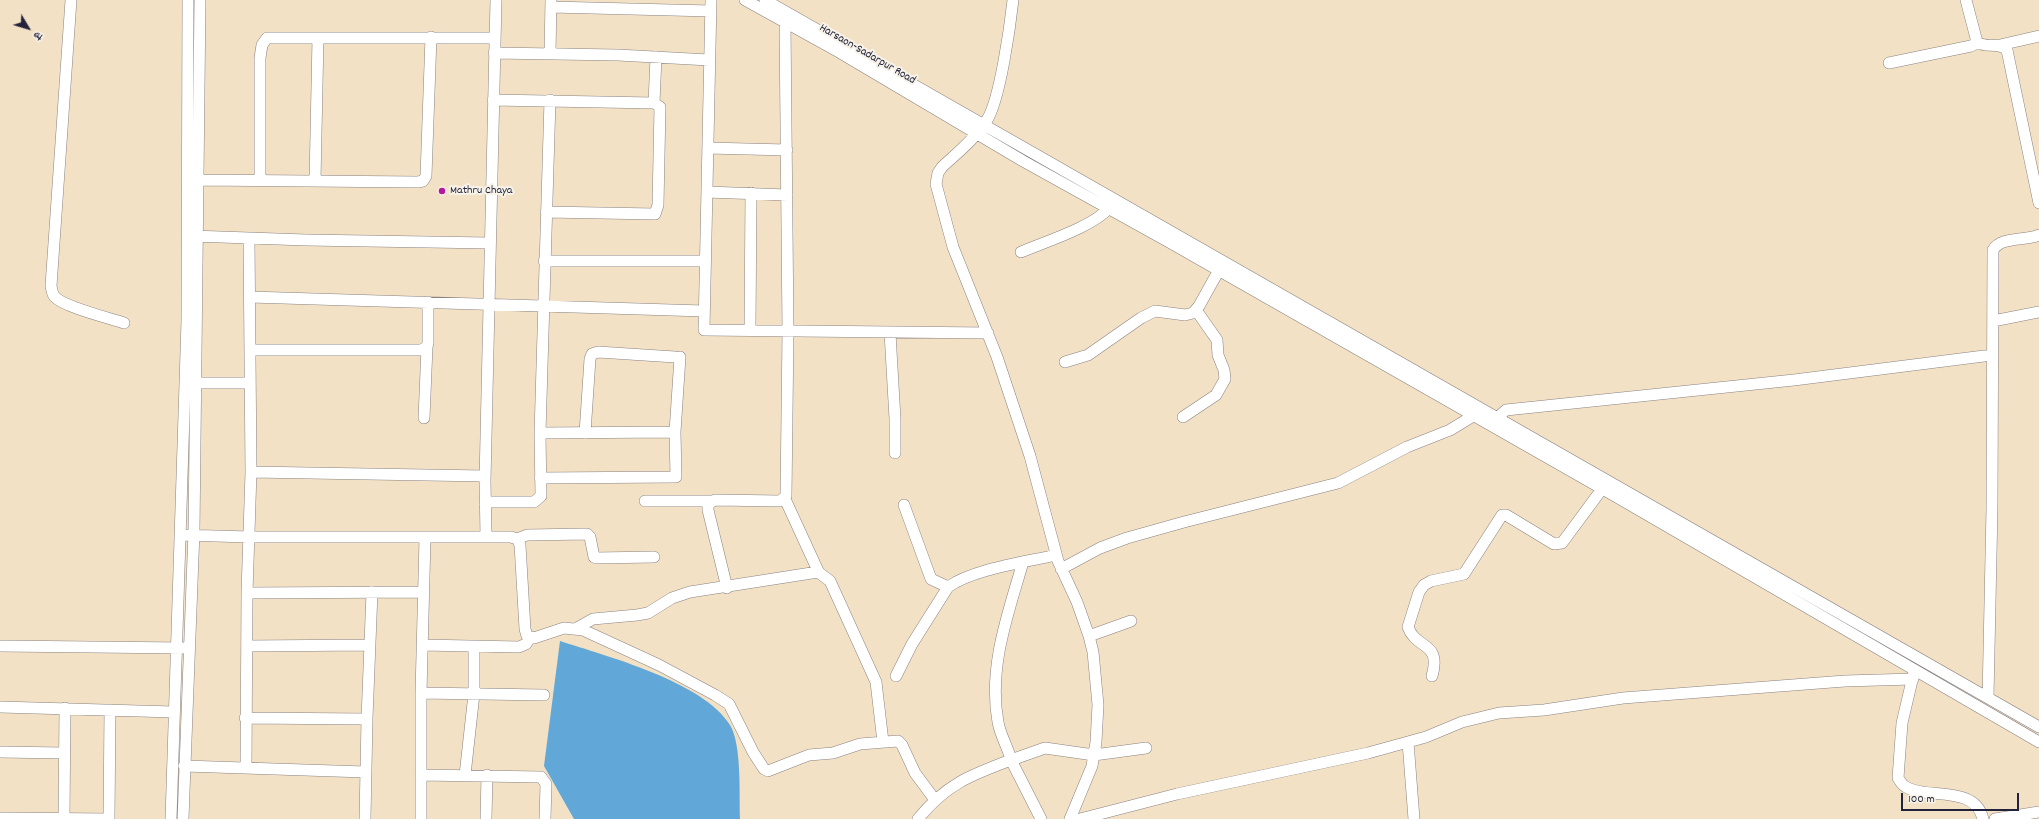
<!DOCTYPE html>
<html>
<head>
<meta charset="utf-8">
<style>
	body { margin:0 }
	#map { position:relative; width:2039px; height:819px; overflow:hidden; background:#f2e1c5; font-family:Dekko,"Playpen Sans Deva",sans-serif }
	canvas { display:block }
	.north { position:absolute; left:8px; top:8px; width:40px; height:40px; -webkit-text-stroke:3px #f7f3e8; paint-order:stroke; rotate:128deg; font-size:11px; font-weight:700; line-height:16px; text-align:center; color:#22223b }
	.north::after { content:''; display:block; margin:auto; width:14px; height:18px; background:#22223b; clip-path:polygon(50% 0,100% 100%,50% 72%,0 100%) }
	.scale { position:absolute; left:1901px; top:793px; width:118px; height:18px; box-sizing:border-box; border:2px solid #22223b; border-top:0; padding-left:5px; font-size:12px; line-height:14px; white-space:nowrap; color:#22223b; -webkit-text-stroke:3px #f7f3e8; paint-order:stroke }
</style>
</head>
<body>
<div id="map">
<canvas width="2039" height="819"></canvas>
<div class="north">उ</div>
<div class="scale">100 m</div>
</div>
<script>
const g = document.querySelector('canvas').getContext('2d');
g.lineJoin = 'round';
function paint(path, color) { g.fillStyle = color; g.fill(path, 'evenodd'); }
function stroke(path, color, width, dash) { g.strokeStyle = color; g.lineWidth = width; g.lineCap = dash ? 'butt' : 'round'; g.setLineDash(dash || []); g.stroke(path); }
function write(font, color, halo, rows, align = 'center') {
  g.font = font + ' Dekko,sans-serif'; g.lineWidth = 4; g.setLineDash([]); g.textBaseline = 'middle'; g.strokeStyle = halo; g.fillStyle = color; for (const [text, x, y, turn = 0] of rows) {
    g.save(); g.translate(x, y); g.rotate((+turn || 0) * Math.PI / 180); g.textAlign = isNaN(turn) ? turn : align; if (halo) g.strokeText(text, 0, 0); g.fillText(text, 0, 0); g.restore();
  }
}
const water = new Path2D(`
	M560 641C606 656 704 682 730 725 742 745 739 795 740 819H574L544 766Z`);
const minor = new Path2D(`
	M71 0 51 286C52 290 52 294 55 297 64 307 109 318 124 323
	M711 0 704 330 988 333
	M745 0 839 52 1023 161 1169 242 1615 496 2039 742
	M765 0 2039 727
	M1013 0C1010 27 1000 99 987 120 977 137 956 154 942 167L938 173 936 184 953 247 997 357 1030 456 1058 561 1077 602 1089 636 1093 652 1098 705 1096 742 1092 766 1070 819
	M1966 0 1977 42C1986 49 1998 41 2007 50L2039 203
	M551 7 711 11
	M2000 45 2039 36
	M494 53 618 55 709 60
	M550 54 551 0
	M1889 63 1971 46 1975 44H1980
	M493 100 654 103 660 107 658 205 655 214 546 212
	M654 103 656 57
	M708 148 787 150
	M199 180 418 182 423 181 426 176 431 37
	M260 180V58L262 45 267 38H495
	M315 181 318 38
	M707 192 787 195
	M192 236 306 240 489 243
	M1021 252C1044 242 1093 227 1109 208
	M544 261H705
	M250 297 704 311
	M1993 321 2039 312
	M750 329 751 193
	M890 333 895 419V453
	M250 350H421L427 347 428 343V302
	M1065 362 1088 355 1141 318 1155 311 1185 315 1193 313 1199 306 1219 270
	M188 383H249
	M1183 417 1216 395 1225 379 1224 370 1218 355 1217 340 1196 310
	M424 418 427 347
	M1497 418 1506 410 1794 380 1992 355
	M540 433 675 432
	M585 433 590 359 592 354 598 352 675 357
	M251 472 485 476
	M540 478 676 477 675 432 680 357
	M785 499 819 573
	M645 501H711
	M485 502H534L541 496 540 433 550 100
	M904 505 931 579 948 587
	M181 535 250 537H511L517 539 520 545 525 629 527 636 534 638 564 628 583 630 659 665 715 695 729 704 753 752 764 769 768 771 809 755 833 753 860 744 898 741 902 745 915 773 935 800
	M486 536 485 481 496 0
	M517 539 527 535 587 534 590 537 594 557 596 558 654 557
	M1061 569 1100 548 1127 538 1184 522 1338 483 1407 447 1450 430 1473 416
	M727 588 708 510V504L715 500 780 501 786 496 788 331 785 23
	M247 593 423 592
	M575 629 593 619 637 615 648 613 672 598 690 592 818 572 830 581 876 682 883 742
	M1089 636 1131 621
	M422 645 519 647 526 644 530 638
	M0 646 184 648
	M247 646 370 645
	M1914 672 1902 723 1898 778C1900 781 1902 785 1906 787 1927 800 1975 784 1983 819
	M896 676 912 644 948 587C973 569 1026 562 1056 555
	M1432 676C1442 641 1416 650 1408 627L1419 592 1424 585 1431 581 1464 574 1502 515H1506L1554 544 1562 543 1602 489
	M421 693 544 695
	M1988 698 1992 508 1993 250C2001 236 2026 241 2039 235
	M0 707 174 712
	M245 718 367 719
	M1408 742 1414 819
	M0 752 64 753
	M184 766 365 772
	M246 768 247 593 251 472 249 239
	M421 775 541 777 546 784 545 819
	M465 775 474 694V647
	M0 818 109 819
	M64 819 65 708
	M109 819 110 710
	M171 819 187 321 188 0
	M183 819 194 531 200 0
	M365 819 367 719 372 592
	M421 819V693L425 538
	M486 819 487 775
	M918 819C946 784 971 775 1011 760 1008 747 1000 735 998 722 988 667 1008 614 1023 562
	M1041 819 1011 760 1045 748 1094 755 1146 748
	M1080 819 1177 794 1368 753 1426 737 1462 722 1499 713 1544 710 1623 698 1845 681 1913 679
	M1995 819 2039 812`);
const markers = [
	[442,191,4,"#b5179e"]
];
const streetNames = [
	["Harsaon-Sadarpur Road",867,55,30]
];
const poiNames = [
	["Mathru Chaya",450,191]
];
paint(water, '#61a7d7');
stroke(minor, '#8a8280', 12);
stroke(minor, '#fff', 11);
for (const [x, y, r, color] of markers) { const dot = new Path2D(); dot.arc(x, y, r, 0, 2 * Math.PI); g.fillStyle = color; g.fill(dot); stroke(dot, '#f7f3e8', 1.5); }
write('12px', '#22223b', '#f7f3e8', streetNames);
write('12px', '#22223b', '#f7f3e8', poiNames, 'left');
</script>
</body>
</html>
